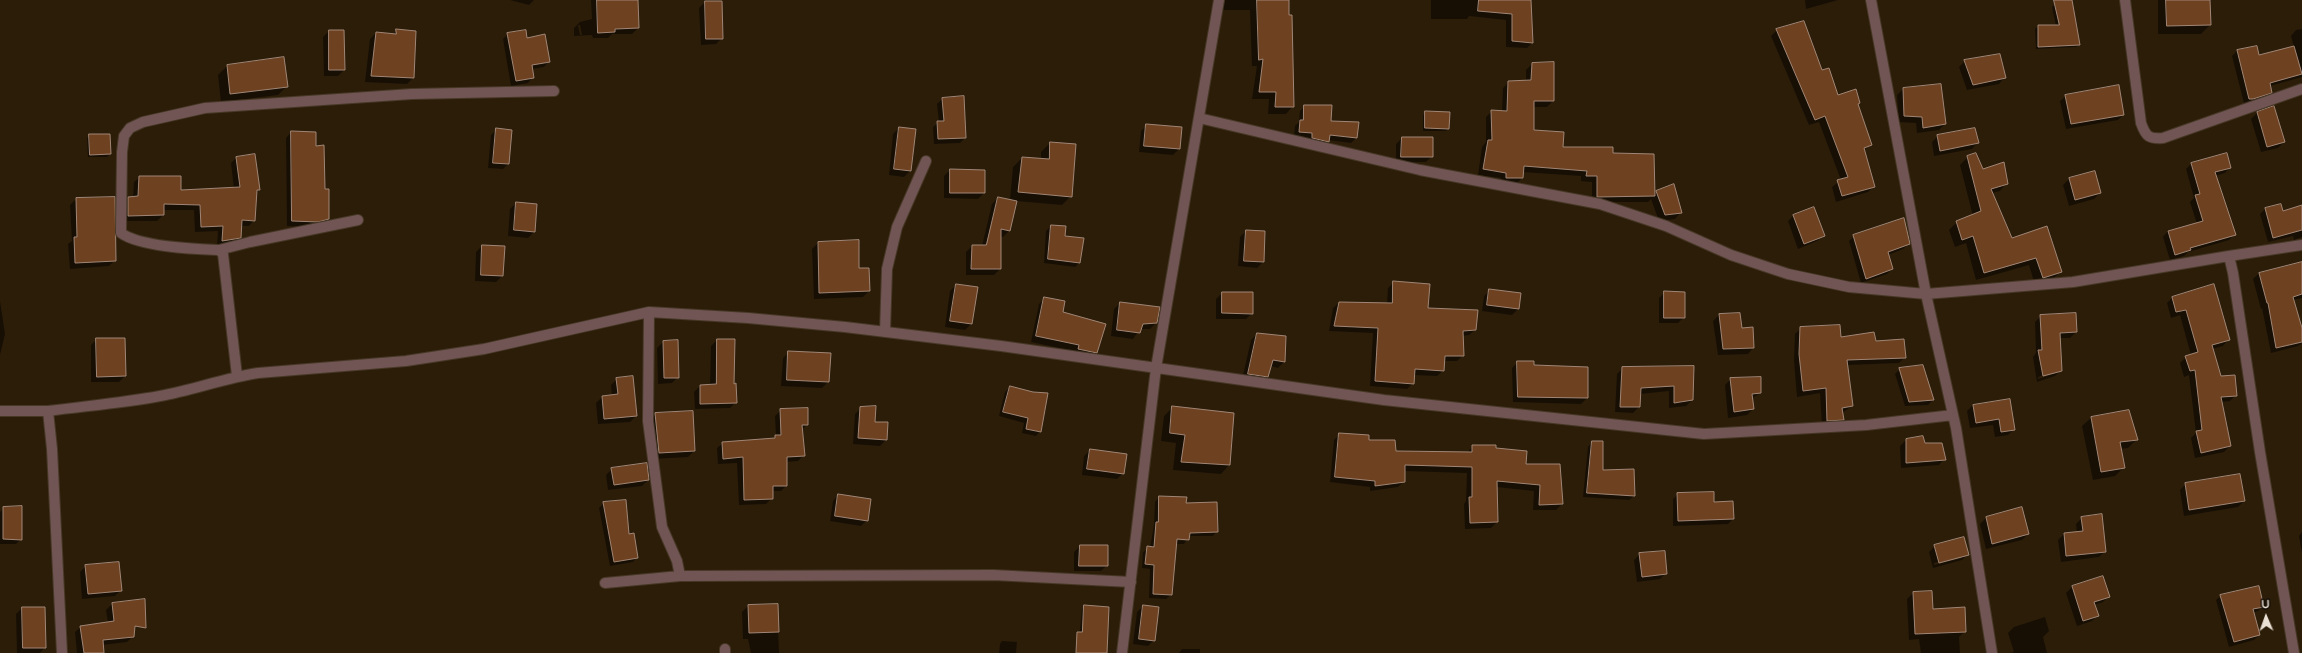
<!DOCTYPE html>
<html>
<head>
<meta charset="utf-8">
<style>
	body { margin:0 }
	#map { position:relative; width:2302px; height:653px; overflow:hidden; background:#2c1d09; font-family:"Varela Round",sans-serif }
	canvas { display:block }
	.north { position:absolute; left:2246px; top:597px; width:40px; height:40px; -webkit-text-stroke:3px #0f0903; paint-order:stroke; rotate:358deg; font-size:11px; font-weight:700; line-height:16px; text-align:center; color:#ebe1d5 }
	.north::after { content:''; display:block; margin:auto; width:14px; height:18px; background:#ebe1d5; clip-path:polygon(50% 0,100% 100%,50% 72%,0 100%) }
</style>
</head>
<body>
<div id="map">
<canvas width="2302" height="653"></canvas>
<div class="north">U</div>
</div>
<script>
const g = document.querySelector('canvas').getContext('2d');
g.lineJoin = 'round';
function paint(path, color) { g.fillStyle = color; g.fill(path, 'evenodd'); }
function stroke(path, color, width, dash) { g.strokeStyle = color; g.lineWidth = width; g.lineCap = dash ? 'butt' : 'round'; g.setLineDash(dash || []); g.stroke(path); }
const shadow = new Path2D(`
	M510 0H534L529 5Z
	M591 0H637L638 28 632 34H612L608 38H593L592 35 574 36V28L580 22 592 19ZM578 25H580L582 35H580Z
	M1220 0H1288L1293 106 1286 114H1268L1269 99H1252L1257 66H1252L1250 10H1220Z
	M1431 0H1530L1532 43 1527 48 1506 47V20L1469 16 1467 19H1431Z
	M1805 0H1838L1806 9Z
	M2158 0H2209L2210 25 2201 34H2158Z
	M705 2 722 38 716 44 701 45 699 8Z
	M2055 4 2079 45 2076 47 2036 49 2035 29 2038 26H2056L2052 7Z
	M2302 29V77L2270 86 2271 92 2266 97 2244 103 2232 56 2237 51 2258 56 2294 47 2291 36 2296 30Z
	M397 30 415 32 413 78 407 84 365 82 370 39 376 33 393 35Z
	M1777 30 1822 71 1837 96 1857 105 1870 144 1864 150 1874 186 1868 192 1836 202 1832 187 1841 180 1819 122 1809 125 1771 36Z
	M329 31 344 70 338 76H324L323 37Z
	M508 34 526 39 549 61 544 67 532 69 533 77 528 83 511 86 503 39Z
	M283 59 287 86 278 95 221 102 218 75 227 66Z
	M1965 61 2004 78 1999 84 1967 90 1959 67Z
	M1532 64 1553 101 1547 107H1533V131L1562 148 1612 154 1654 194 1656 192 1680 213 1675 219 1659 221 1651 199 1648 202H1592V182L1581 181V176L1522 172V178L1516 184H1501V178L1478 175 1482 147 1486 142V117L1492 111H1502L1503 88 1509 82H1526V70Z
	M1903 89 1945 124 1939 130 1917 133 1916 123 1899 122 1897 95Z
	M2066 96 2123 115 2118 120 2066 129 2060 101Z
	M942 99 965 138 960 143 934 144 933 127 939 122 937 104Z
	M1305 106 1330 122 1356 138 1351 143 1328 140 1323 146 1307 143 1308 138 1294 136 1295 126 1299 122 1300 111Z
	M2274 107 2284 142 2278 148 2261 152 2251 119 2257 113Z
	M1426 112 1448 128 1446 131H1423V115Z
	M1147 125 1179 149 1173 155 1139 152 1141 131Z
	M899 128 910 171 904 177 889 175 893 134Z
	M497 129 509 163 503 169 488 168 491 135Z
	M291 132 315 147 328 219 322 224 311 227 287 226 286 138Z
	M90 135 110 154 107 157H88L87 138Z
	M1938 136 1977 143 1972 149 1934 156 1932 142Z
	M1402 138 1432 156 1426 162H1396V144Z
	M1050 143 1071 196 1062 205 1016 201 1009 231 1003 237 1000 236V269L994 275H966V252L972 246H982L992 204 998 198 1010 200 1013 167 1022 158 1041 160V152Z
	M2226 154 2230 167 2225 173 2215 176 2234 235 2229 240 2188 252 2184 256 2170 260 2163 237 2168 231 2197 224 2190 202 2194 198 2186 169 2191 164Z
	M1968 157 1982 170 2007 183 2000 191 1992 193 2011 239 2060 272 2053 279 2035 285 2029 265 1976 280 1966 243 1955 247 1949 230 1957 222 1973 216 1960 165Z
	M236 158 259 190 256 193 254 220 249 226H240V237L234 243 217 246 218 231 195 232 194 210H163V215L157 221H122L123 203 128 198 133 197 134 182 140 177 180 191 234 189 231 163Z
	M950 170 984 193 978 199 944 198V176Z
	M2094 172 2100 193 2094 199 2069 206 2063 185 2069 179Z
	M76 199 115 260 109 266 70 269 68 244 72 241 70 205Z
	M516 203 534 232 528 238 508 236 510 209Z
	M2302 206V237L2294 240 2293 236 2268 242 2260 214 2265 209 2283 212Z
	M1794 215 1823 236 1817 241 1798 249 1788 221Z
	M1051 226 1064 237 1079 263 1075 267 1044 263 1046 231Z
	M1246 231 1263 262 1257 268 1238 266 1240 237Z
	M1854 236 1909 244 1903 249 1888 255 1892 269 1887 274 1861 283 1849 241Z
	M818 243 858 269 869 291 863 297 814 299 812 249Z
	M482 246 502 276 496 282 475 281 476 252Z
	M2302 268V298L2293 300 2302 332V343L2298 346 2271 353 2262 308 2261 309 2253 279 2259 273Z
	M1394 282 1427 309 1475 330 1469 335 1462 336 1463 355 1457 361H1443V371L1437 376 1413 375V383L1407 389 1370 386 1373 333 1329 331 1333 308 1339 303 1387 304 1388 288Z
	M956 285 971 324 965 330 945 327 950 291Z
	M1490 290 1518 309 1512 315 1482 311 1484 296Z
	M1665 292 1684 317 1678 323H1659V298Z
	M1222 293 1252 313 1246 319H1216V299Z
	M2173 297 2228 340 2223 346 2212 349 2220 377 2236 395 2230 401 2221 402 2230 446 2224 452 2195 458 2191 438 2196 433 2189 375 2184 377 2180 363 2186 357 2191 355 2180 315 2171 318 2167 303Z
	M1045 298 1062 312 1097 352 1091 358 1074 351 1031 342 1039 304Z
	M0 301 5 334 0 355Z
	M1120 303 1156 323 1150 329H1140L1133 339 1111 336 1114 309Z
	M1719 315 1741 329 1753 348 1748 354 1718 355 1713 321Z
	M2041 316 2076 332 2070 338H2059L2061 370 2055 376 2037 382 2033 357 2036 353 2035 322ZM2056 371V373L2038 379V377Z
	M1801 328 1840 338 1875 343 1905 357 1899 363 1847 365 1852 406 1842 413 1843 419 1837 425 1822 426 1820 393 1797 397 1794 361 1795 334Z
	M1257 334 1284 362 1278 368 1270 366 1267 377 1261 383 1242 380 1251 340Z
	M97 339 125 376 119 382H91V345Z
	M717 340 733 385 736 402 730 408 695 409 694 392 700 386 710 385 711 346Z
	M663 342 678 377 672 383 658 384 657 348Z
	M789 352 828 382 822 388 781 386 783 358Z
	M1518 362 1533 366 1587 398 1581 404 1513 402 1512 368Z
	M1922 366 1933 400 1928 405 1905 406 1895 374 1900 369Z
	M1693 367 1692 400 1686 406 1669 408V391L1640 394 1639 407 1633 413 1615 412 1617 374 1623 368Z
	M617 379 636 416 630 422 598 424 596 403 602 397 612 396 611 385Z
	M1731 379 1760 393 1751 399 1753 409 1747 415 1728 418 1725 385Z
	M1010 387 1040 431 1036 436 1022 433 1024 423 999 416 1005 392Z
	M2010 400 2014 429 2008 435 1995 437 1993 425 1970 428 1967 411 1973 405Z
	M1173 407 1229 465 1221 474 1173 470 1176 443 1161 441 1164 416Z
	M861 408 886 440 880 446 853 444 855 414Z
	M781 410 807 424 802 430 804 455 798 461 786 462V486L781 491H772V498L766 504 739 505 737 463 718 464 717 448 723 443 772 439 776 436 775 416Z
	M656 414 694 451 688 457 653 459 650 420Z
	M2091 418 2137 439 2128 448 2120 449 2124 467 2115 476 2093 480 2082 426Z
	M1340 434 1368 441 1395 452 1467 453 1473 446 1495 449 1525 465 1562 504 1556 510H1533L1534 491 1496 487 1497 522 1491 528 1465 529 1464 504 1466 501 1467 473 1404 471V481L1398 487 1370 491V487L1330 482 1334 440Z
	M1906 440 1925 444 1944 459 1939 465 1901 468 1900 446Z
	M1592 442 1602 471 1634 496 1629 500 1583 497 1588 447Z
	M1090 450 1123 473 1117 479 1082 475 1084 456Z
	M612 469 648 480 642 486 608 490 606 475Z
	M2186 484 2244 501 2238 507 2184 516 2180 490Z
	M1678 494 1713 503 1733 519 1728 524 1673 526V499Z
	M838 495 867 520 861 526 830 521 833 501Z
	M1159 497 1185 504 1217 531 1213 536H1189L1184 544H1175L1171 595 1166 599 1149 598 1150 569 1142 568 1143 552 1150 548 1154 525 1155 502ZM1172 538 1186 539V541L1172 540Z
	M604 503 628 535 637 557 633 562 610 566 599 508Z
	M4 508 21 539 16 544H0V512Z
	M2022 509 2028 534 2022 540 1986 549 1980 524 1986 518Z
	M2082 518 2105 551 2099 557 2061 562 2058 540 2064 534 2077 533 2076 524Z
	M2302 532V553L2299 536Z
	M1080 546H1107V565L1101 571H1074V552Z
	M1935 546 1968 554 1962 560 1933 568 1929 552ZM1962 556V558L1934 565V563Z
	M1640 554 1666 573 1660 579 1637 582 1634 560Z
	M86 566 121 590 115 596 82 599 80 572Z
	M2103 577 2109 596 2103 602 2094 605 2098 615 2092 621 2077 626 2066 593 2072 587Z
	M1931 592 1932 610 1965 631 1959 637 1960 653H1921L1919 639 1909 640 1907 599 1913 593Z
	M2221 596 2263 606 2258 611 2252 613 2259 635 2254 640 2229 647 2216 600Z
	M112 604 133 636 127 642 102 645 103 653H77L75 632 81 627 108 623 106 610Z
	M777 605 779 653H751L748 639H743L742 612 748 606Z
	M1085 606 1108 608 1078 649 1082 609Z
	M1143 606 1154 640 1148 646 1133 644 1137 612Z
	M22 608 45 647 40 653H17L16 614Z
	M2045 617 2049 631 2043 637 2047 653H2010L2014 652 2008 633 2014 627Z
	M1002 641 1017 642 1016 653H999L1000 644Z
	M1182 649H1200V653H1179Z`);
const building = new Path2D(`
	M597 0H638L639 28 615 29V32L598 33Z
	M1257 0H1289V15H1292L1294 107H1275L1276 92H1259L1263 59 1259 60Z
	M1479 0H1531L1533 43 1512 41V14L1478 11Z
	M2054 0H2072L2080 45 2038 47V25H2059Z
	M2166 0H2210L2211 25 2167 26Z
	M705 1H722L723 39H706Z
	M1804 21 1822 70 1829 68 1838 95 1856 89 1860 103 1858 104 1872 145 1864 148 1875 187 1842 196 1837 180 1848 177 1825 116 1815 120 1776 29Z
	M396 29 416 31 414 78 371 76 376 32 396 34Z
	M329 30H344L345 70H329Z
	M526 30 527 38 545 34 550 62 532 65 534 78 516 81 507 33Z
	M2257 46 2259 55 2294 46 2302 74 2270 83 2272 93 2253 99H2249L2237 50Z
	M2000 54 2006 78 1973 85 1964 60Z
	M284 57 288 87 230 94 227 65Z
	M1554 62V101H1534V130L1564 132 1563 147H1613V153L1654 154 1655 196 1597 197V176H1586L1587 171 1524 166 1523 178H1506V173L1483 169 1488 140H1492L1491 110 1507 111 1508 81 1531 80 1532 63Z
	M1941 84 1946 124 1923 128 1922 117 1904 116 1903 88Z
	M2119 85 2124 115 2071 124 2065 95Z
	M964 96 966 138 938 139 937 121H944L942 98Z
	M1304 105H1332L1331 121 1359 122 1357 138 1330 135 1329 142 1312 138V133L1299 132 1300 120H1303Z
	M2274 106 2285 142 2267 147 2257 112Z
	M1425 111 1450 112 1449 129 1425 128Z
	M1146 124 1182 127 1180 149 1144 146Z
	M899 127 916 129 911 171 894 169Z
	M496 128 512 130 509 164 493 163Z
	M1975 128 1979 143 1940 151 1937 135Z
	M291 131 316 132V146L324 145 325 189H329V219L318 222 292 221Z
	M89 134H110L111 154 90 155Z
	M1402 137H1433V157H1401Z
	M1050 142 1076 144 1072 197 1018 192 1022 157 1049 159Z
	M1976 153 1983 169 2004 162 2008 184 1991 189 2012 238 2047 226 2062 272 2043 278 2036 258 1984 273 1973 236 1962 240 1956 221 1981 211 1967 156Z
	M2227 153 2231 168 2215 172 2236 235 2190 248 2191 250 2175 255 2168 231 2203 221 2195 195 2200 194 2191 163Z
	M255 154 260 190H257L255 221 242 220 241 238 222 241 223 226 201 227 200 205 164 204V215L128 216V197L138 196 139 176H181V190L240 187 236 157Z
	M950 169 985 170V193H950Z
	M2095 171 2101 193 2075 200 2069 178Z
	M1674 184 1682 213 1665 215 1656 191Z
	M115 197 116 261 75 263 74 237H77L76 198Z
	M998 197 1017 201 1010 231 1001 229V269H971L972 245H986Z
	M516 202 537 204 535 232 514 230Z
	M2281 204 2283 211 2302 205V230L2273 238 2265 208Z
	M1814 207 1825 236 1804 244 1793 215Z
	M1904 218 1910 244 1888 252 1893 269 1866 279 1853 235Z
	M1051 225 1066 226 1065 236 1084 238 1080 263 1048 259Z
	M1246 230 1265 231 1264 262 1244 261Z
	M859 240V268H869L870 291 819 293 818 242Z
	M482 245 505 246 503 276 481 275Z
	M2302 262V294L2293 297 2302 328V342L2276 348 2268 303H2267L2259 273Z
	M1393 281 1430 284 1428 308 1478 310 1476 330 1463 331 1464 356H1445L1444 371 1415 369 1414 384 1375 381 1378 328 1334 326 1339 302 1392 303Z
	M956 284 978 287 972 324 950 321Z
	M2214 284 2230 340 2212 345 2221 376 2235 375 2237 396 2221 397 2231 446 2201 453 2196 431 2202 430 2195 370 2190 371 2185 356 2198 352 2186 310 2176 312 2172 297Z
	M1489 289 1521 293 1519 309 1487 305Z
	M1664 291 1685 292V318H1664Z
	M1222 292H1253V314L1222 313Z
	M1044 297 1065 301 1063 312 1106 324 1097 353 1078 349 1079 345 1036 336Z
	M1120 302 1160 307 1157 323 1143 324 1140 333 1117 330Z
	M1740 313 1742 328 1753 327 1754 348 1723 349 1719 314Z
	M2076 313 2077 332 2060 333 2062 371 2043 376 2038 350H2042L2040 315Z
	M1840 325 1841 337 1874 332 1876 341 1904 339 1906 358 1847 360 1853 406 1842 408 1844 420 1827 421 1826 388 1803 391 1799 354 1800 327Z
	M1257 333 1286 336 1285 362 1273 360 1268 377 1248 374Z
	M96 338H125L126 376 97 377Z
	M717 339H735L734 384 736 383 737 403 700 404V385L716 384Z
	M678 340 679 378H664L663 341Z
	M788 351 831 353 829 382 787 380Z
	M1517 361H1534V365L1588 367V398L1518 397Z
	M1923 365 1934 400 1909 402 1899 368Z
	M1694 366 1693 400 1674 403V386L1641 388 1640 407H1620L1622 367Z
	M633 376 637 416 604 419 602 396 618 394 616 378Z
	M1761 377V393L1752 394 1754 409 1734 412 1730 378Z
	M1010 386 1033 392 1048 393 1041 432 1026 429 1028 418 1003 412Z
	M2010 399 2015 430 2001 432 1999 419 1976 423 1973 405Z
	M876 406 875 422H888L887 440 858 438 860 407Z
	M1172 406 1234 413 1230 465 1181 462 1185 435 1170 433Z
	M808 408V425H802L805 456 787 457V486H773V499L744 500 743 457 723 459 722 442 775 438V435H781L780 409Z
	M2129 410 2138 440 2120 442 2125 468 2101 472 2091 417Z
	M693 411 695 451 659 453 655 413Z
	M1339 433 1369 435V440H1395L1396 451 1472 452V445H1496V448L1527 451 1526 464H1560L1563 504 1539 505 1540 485 1497 481 1498 522 1470 523 1469 497H1472V467L1405 465V482L1375 486V481L1335 477Z
	M1923 436 1925 443H1942L1946 460 1906 463V439Z
	M1592 441H1603V470L1634 469 1635 496 1587 493Z
	M1090 449 1127 454 1124 474 1087 469Z
	M647 463 649 480 614 485 611 468Z
	M2240 474 2245 501 2189 510 2185 483Z
	M1714 492V502L1733 501 1734 519 1678 521 1677 493Z
	M838 494 871 499 868 521 835 516Z
	M1159 496 1187 497 1186 503 1217 502 1218 532 1190 533 1189 540 1177 539 1172 595 1153 594 1154 565 1145 564 1147 546 1154 547 1156 522H1158Z
	M626 500 629 534 634 533 638 558 614 562 603 502Z
	M22 506V540L3 539V507Z
	M2022 507 2029 534 1992 544 1986 517Z
	M2102 514 2106 552 2066 556 2064 533 2083 531 2081 517Z
	M1964 537 1969 555 1939 563 1934 545Z
	M1080 545H1108V566H1079Z
	M1665 551 1667 574 1642 577 1639 553Z
	M119 562 122 591 88 594 85 565Z
	M2103 576 2110 597 2094 602 2099 616 2083 621 2072 586Z
	M2259 586 2264 607 2253 609 2260 635 2234 642 2220 595Z
	M1932 591 1933 609 1965 607 1966 632 1915 634 1913 592Z
	M145 599 146 628 135 626 134 637 103 640 104 653H84L80 626 114 621 112 603Z
	M778 604 779 632 749 633 748 605Z
	M1084 605 1109 607 1107 653H1076L1077 632H1082Z
	M1143 605 1159 607 1155 641 1139 639Z
	M22 607H45L46 648H23Z`);
const minor = new Path2D(`
	M1871 0 1926 294 1956 428 1992 653
	M2125 0 2141 123C2146 137 2149 139 2163 138L2302 89
	M1199 118 1420 170 1600 204 1666 226 1731 255 1788 274 1849 287 1926 294 2073 282 2229 256 2233 273 2260 452 2294 653
	M219 250 250 242 358 220
	M2229 256 2302 245
	M885 332 887 269 897 227 926 161
	M237 376 223 254 219 250C195 249 140 247 121 233L122 152 124 136 130 128 143 122 205 108 412 94 554 91
	M0 411H48L52 449 62 653
	M48 411C85 406 123 403 160 396 193 390 225 378 258 373L406 361 484 349 649 312 748 318 845 327 1001 346 1384 400 1704 434 1866 425 1953 415
	M680 576 993 575 1131 582
	M605 583 680 576 677 561 662 527 648 421 649 312
	M725 649V653
	M1122 653 1156 368 1219 0`);
paint(shadow, '#0007');
paint(building, '#6e4120');
stroke(building, '#a08676', 1);
stroke(minor, '#473826', 12);
stroke(minor, '#705554', 10);
</script>
</body>
</html>
